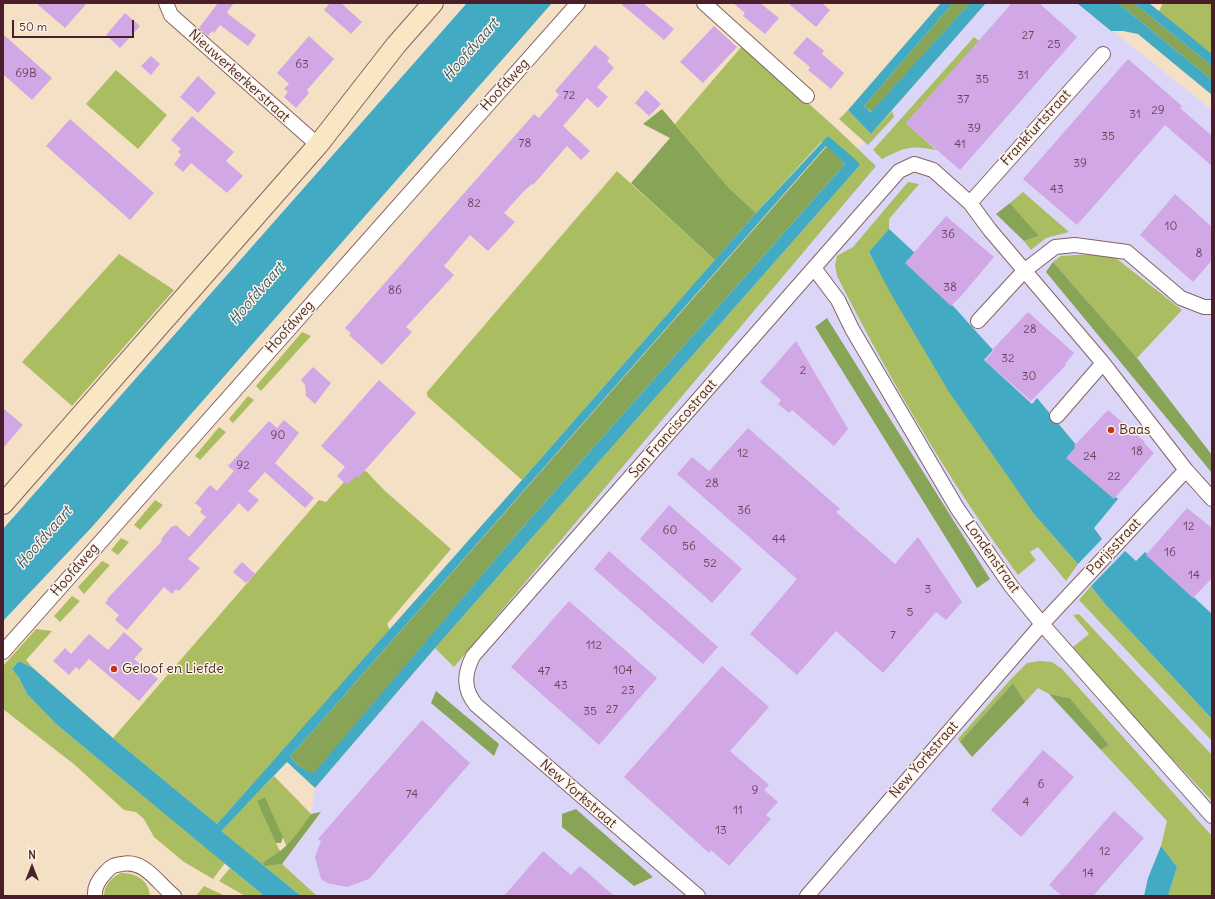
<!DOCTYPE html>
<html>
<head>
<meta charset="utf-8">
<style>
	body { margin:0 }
	#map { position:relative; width:1215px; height:899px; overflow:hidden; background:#f4e0c4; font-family:Delius,sans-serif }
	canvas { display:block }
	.frame { position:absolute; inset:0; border:4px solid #4a1f2b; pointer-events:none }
	.north { position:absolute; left:12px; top:847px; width:40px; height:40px; -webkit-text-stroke:3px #fcf5e5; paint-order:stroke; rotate:0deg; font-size:11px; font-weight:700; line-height:16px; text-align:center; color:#4a1f2b }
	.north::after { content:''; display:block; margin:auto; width:14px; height:18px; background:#4a1f2b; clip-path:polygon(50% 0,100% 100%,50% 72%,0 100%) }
	.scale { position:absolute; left:12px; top:20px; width:122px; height:18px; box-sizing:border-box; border:2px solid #4a1f2b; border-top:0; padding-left:5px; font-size:12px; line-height:14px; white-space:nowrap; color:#4a1f2b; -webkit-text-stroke:3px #fcf5e5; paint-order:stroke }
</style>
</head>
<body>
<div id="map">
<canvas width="1215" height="899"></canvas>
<div class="frame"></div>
<div class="north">N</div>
<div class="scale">50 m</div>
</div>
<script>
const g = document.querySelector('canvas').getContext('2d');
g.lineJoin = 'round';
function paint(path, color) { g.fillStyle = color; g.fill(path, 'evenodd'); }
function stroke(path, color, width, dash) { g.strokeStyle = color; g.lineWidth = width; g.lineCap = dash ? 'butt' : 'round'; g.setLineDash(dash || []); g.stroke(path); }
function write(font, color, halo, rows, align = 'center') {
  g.font = font + ' Delius,sans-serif'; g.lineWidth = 3; g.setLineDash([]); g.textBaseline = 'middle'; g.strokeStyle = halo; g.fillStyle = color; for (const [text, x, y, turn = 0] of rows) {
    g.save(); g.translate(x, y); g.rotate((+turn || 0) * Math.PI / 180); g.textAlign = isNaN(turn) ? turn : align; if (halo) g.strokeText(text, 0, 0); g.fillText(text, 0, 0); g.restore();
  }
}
const built = new Path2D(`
	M986 3H1078L1212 110V896H317L282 864 321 813 311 814 315 788 871 134Z`);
const green = new Path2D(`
	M1163 3H1212V54L1158 13Z
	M974 37 979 41 906 123 936 150C911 145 905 147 882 159L873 150Z
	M743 45 836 128 876 166 454 667 435 648 860 165 821 142 756 213 729 188 675 124Z
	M116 70 167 115 138 149 86 104Z
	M848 110 871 134 892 111 894 117 868 145 839 119Z
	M617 171 715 260 522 480 427 396V392Z
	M908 182 919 184 889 219V229L869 253 1034 514 1078 564 1066 581 1038 547 1030 552 1036 560 1018 575C949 481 890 380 837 276L835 265 837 256 853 247Z
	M1023 192 1069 232 1046 238 1031 250 1024 241 1039 236 1010 203Z
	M119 254 174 290 72 406 22 362Z
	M1092 254 1107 255 1117 259 1182 310 1137 358 1053 262 1061 256Z
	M302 332 311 336 261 391 256 386Z
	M248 396 254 400 233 423 229 419Z
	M219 427 226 432 200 460 195 456Z
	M366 471 384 490 451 549 387 624 390 630 217 824 113 738 319 500 326 502 353 472Z
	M155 500 163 505 140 530 134 525Z
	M121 538 129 542 118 555 111 550Z
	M102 561 110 565 84 594 78 587Z
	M1091 586 1105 604 1212 719V741L1079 600Z
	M72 596 80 601 60 622 54 616Z
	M1079 614 1212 755V801L1135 719 1073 647 1089 634 1073 615Z
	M36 629 52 631 26 660 33 668 19 661 12 669 19 678 27 694 56 724 225 863 213 879 184 862 154 837 144 819 136 812 124 810 75 765 3 709V666Z
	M1039 661 1052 662 1062 669 1212 836V896H1168L1177 867 1161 846 1167 821 1101 750 1109 745 1070 698 1049 694 1038 688 1025 702 1013 683 960 742 958 739 1010 680 1027 663Z
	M274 776 311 814 287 847 265 797 276 843 281 853 263 862 264 865 282 864 317 896H301L220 831Z
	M230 868 264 896H245L219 881Z
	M121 873C136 873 149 880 150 896H104C104 885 112 877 121 873Z
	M204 886 225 896H196Z`);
const forest = new Path2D(`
	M953 3H970L872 112 864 106Z
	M1118 3H1134L1212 66V80Z
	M662 109 729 188 756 213 715 260 631 183 670 138 643 124Z
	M827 146 845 164 522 528 313 775 299 766 290 757Z
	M1010 203 1039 236 1024 241 996 214Z
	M1053 262 1137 358 1212 455V473L1046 272Z
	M827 318 990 579 977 588 815 327Z
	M1013 683 1025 702 972 757 960 742Z
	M436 691 499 744 494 756 431 703Z
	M1049 694 1070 698 1109 745 1101 750Z
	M265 797 283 837 281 843H276L257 801Z
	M576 809 653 877 634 886 562 827V814Z
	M321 812 282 864 264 866 263 862C289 848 294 837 311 814Z`);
const water = new Path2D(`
	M467 3H552L91 528 3 621V529Z
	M941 3H953L864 106 871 112 970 3H986L871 134 848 110Z
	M1077 3H1118L1212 80V95L1138 34 1123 31H1111Z
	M1134 3H1149L1212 54V66Z
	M828 136 855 159 860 165 435 648 315 788 287 762 221 831 301 896H264L56 724 27 694 19 678 12 669 19 661 33 668 113 738 217 824 522 480 756 213ZM826 146 845 164 522 528 313 774 299 766 290 757Z
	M889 229 915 253 906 263 954 307 993 350 984 360 1032 404 1037 398 1077 446 1069 455 1118 499 1094 528 1102 539 1078 564 1034 514 949 392 891 294 869 252Z
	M1125 551 1136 561 1145 552 1212 614V719L1105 604 1091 586Z
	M1161 846 1177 867 1168 896H1144L1148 878Z`);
const building = new Path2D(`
	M36 3H87L65 28Z
	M218 3H234L227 12 228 14 256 35 248 46 220 25 214 33 212 31 208 36 199 28Z
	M330 3H341L362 22 351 34 324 10Z
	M620 3H643L674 29 664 40Z
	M733 3H760L779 18 765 34 743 16 745 13Z
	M788 3H822L830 10 816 27Z
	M1012 3H1039L1077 37 960 170 906 123Z
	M125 13 140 26 120 48 106 35Z
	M714 26 737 47 703 83 680 62Z
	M3 34 52 78 32 100 3 74Z
	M309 36 334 59 307 90 309 93 296 108 284 97 288 92 284 89 289 84 277 73Z
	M807 37 824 51 822 54 844 73 831 89 808 70 810 67 793 53Z
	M595 45 610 58 607 61 614 68 597 87 608 97 598 108 587 98 563 126 590 151 581 160 567 146 533 185 532 184 524 191 504 213 515 222 488 251 470 235 444 266 454 275 406 327 412 332 382 365 349 335 351 333 345 328 534 114 539 118 559 95 555 91Z
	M151 56 160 64 151 75 141 66Z
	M1128 59 1182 106 1180 108 1212 136V166L1165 125 1077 225 1023 179Z
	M198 76 216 93 198 113 180 97Z
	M646 90 661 104 649 116 635 103Z
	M192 116 234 152 226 161 243 176 227 193 191 163 183 172 174 164 181 155 178 152 181 149 171 140Z
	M70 119 154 193 130 220 46 146Z
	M1175 194 1212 227V260L1193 282 1140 235Z
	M946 216 994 257 962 295 951 306 905 263Z
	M1028 312 1074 353 1065 364 1066 365 1031 401 985 361 994 350 993 349Z
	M796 341 848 429 834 446 792 410 789 413 778 404 781 400 760 382Z
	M313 367 331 383 315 404 306 396 305 385 301 380Z
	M379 380 416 413 358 478 356 476 347 485 337 476 345 467 321 446Z
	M3 408 23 425 3 448Z
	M1108 410 1145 442 1144 443 1154 453 1114 499 1066 458 1075 448 1074 446Z
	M284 420 299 433 275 463 314 498 305 508 265 472 248 491 259 500 248 512 239 503 188 559 200 568 179 591 176 589 172 594 164 587 127 630 115 620 119 615 105 603 108 600 107 599 161 542 162 538 172 526 173 527 176 525 189 537 206 517 200 512 202 509 195 503 210 485 217 491 234 471 228 466 269 421 277 428Z
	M748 428 840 509 836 512 895 564 918 537 962 602 946 620 936 612 883 673 836 631 797 675 750 634 797 579 677 474 692 457 709 471Z
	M669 505 742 569 712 603 640 539Z
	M1187 508 1212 528V578L1193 598 1146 555Z
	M609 551 718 647 703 664 594 569Z
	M242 562 255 574 246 583 233 572Z
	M569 601 657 678 599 745 511 667Z
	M124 632 143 649 134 659 158 679 139 701 89 659 79 670 76 667 69 675 53 661 65 648 71 654 89 634 108 650Z
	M722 666 769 707 730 751 769 785 764 790 778 802 766 815 771 819 729 866 711 850 709 853 624 777Z
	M422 720 470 763 369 879 347 887 327 883 321 879 315 857 321 841 318 839Z
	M1043 750 1074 777 1021 837 991 810Z
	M1114 811 1144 838 1093 896H1062L1049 885Z
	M543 851 571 875 580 866 614 896H504Z`);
const street = new Path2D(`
	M166 3 171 15 318 145
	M704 3 807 96
	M970 203 1103 54
	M814 268 838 300 852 329 957 508 1011 586 1042 624 1212 816
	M978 321 1024 271 1055 247 1075 245 1127 252 1181 298 1204 307H1212
	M1057 416 1103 363
	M3 652 578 3
	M95 896C94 887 100 878 106 872 111 866 114 865 122 864 145 859 158 884 174 896
	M698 896 476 705C463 689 464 674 473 656L899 171 914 164 933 170 970 203 990 230 1103 363 1186 470 1212 499
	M807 896 1042 624 1186 470`);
const secondary = new Path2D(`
	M3 504 318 145 396 45 433 3`);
const markers = [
	[1111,430,4,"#c8321e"],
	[114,669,4,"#c8321e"]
];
const numberNames = [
	["27",1028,36],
	["25",1054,45],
	["63",302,65],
	["69B",26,74],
	["31",1023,76],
	["35",982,80],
	["72",569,96],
	["37",963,100],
	["29",1158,111],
	["31",1135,115],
	["39",974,129],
	["35",1108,137],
	["78",525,144],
	["41",960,145],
	["39",1080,164],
	["43",1057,190],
	["82",474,204],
	["10",1171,227],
	["36",948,235],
	["8",1199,254],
	["38",950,288],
	["86",395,291],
	["28",1030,330],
	["32",1008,359],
	["2",803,371],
	["30",1029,377],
	["90",278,436],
	["18",1137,452],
	["12",743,454],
	["24",1090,457],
	["92",243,466],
	["22",1114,477],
	["28",712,484],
	["36",744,511],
	["12",1189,527],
	["60",670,531],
	["44",779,540],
	["56",689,547],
	["16",1170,553],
	["52",710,564],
	["14",1194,576],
	["3",928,590],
	["5",910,613],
	["7",893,636],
	["112",594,646],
	["104",623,671],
	["47",544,672],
	["43",561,686],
	["23",628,691],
	["27",612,710],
	["35",590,712],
	["6",1041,785],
	["9",755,791],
	["74",412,795],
	["4",1026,803],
	["11",738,811],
	["13",721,831],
	["12",1105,852],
	["14",1088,874]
];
const streetNames = [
	["Nieuwerkerkerstraat",239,76,42],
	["Hoofdweg",505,85,-48],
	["Frankfurtstraat",1036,128,-48],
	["Hoofdweg",290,327,-48],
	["San Franciscostraat",673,429,-49],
	["Parijsstraat",1114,547,-47],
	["Londenstraat",992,557,55],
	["Hoofdweg",75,570,-49],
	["New Yorkstraat",924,760,-49],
	["New Yorkstraat",578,794,41]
];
const poiNames = [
	["Baas",1119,430],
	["Geloof en Liefde",122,669]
];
const waterNames = [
	["Hoofdvaart",471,50,-49],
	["Hoofdvaart",257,294,-49],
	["Hoofdvaart",44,538,-49]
];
paint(built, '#dbd6f7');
paint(green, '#aabd61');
paint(forest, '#87a457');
paint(water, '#43aac3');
paint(building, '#d1a7e6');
stroke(street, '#866361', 16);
stroke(secondary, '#866361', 22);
stroke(street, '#fff', 14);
stroke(secondary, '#f9e7c3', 20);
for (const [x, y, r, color] of markers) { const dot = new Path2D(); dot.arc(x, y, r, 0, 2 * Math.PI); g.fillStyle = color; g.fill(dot); stroke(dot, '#fcf5e5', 1.5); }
write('12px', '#6c415a', null, numberNames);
write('14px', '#4a1f2b', '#fcf5e5', streetNames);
write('14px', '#4a1f2b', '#fcf5e5', poiNames, 'left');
write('italic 15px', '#475768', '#fcf5e5', waterNames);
</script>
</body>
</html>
